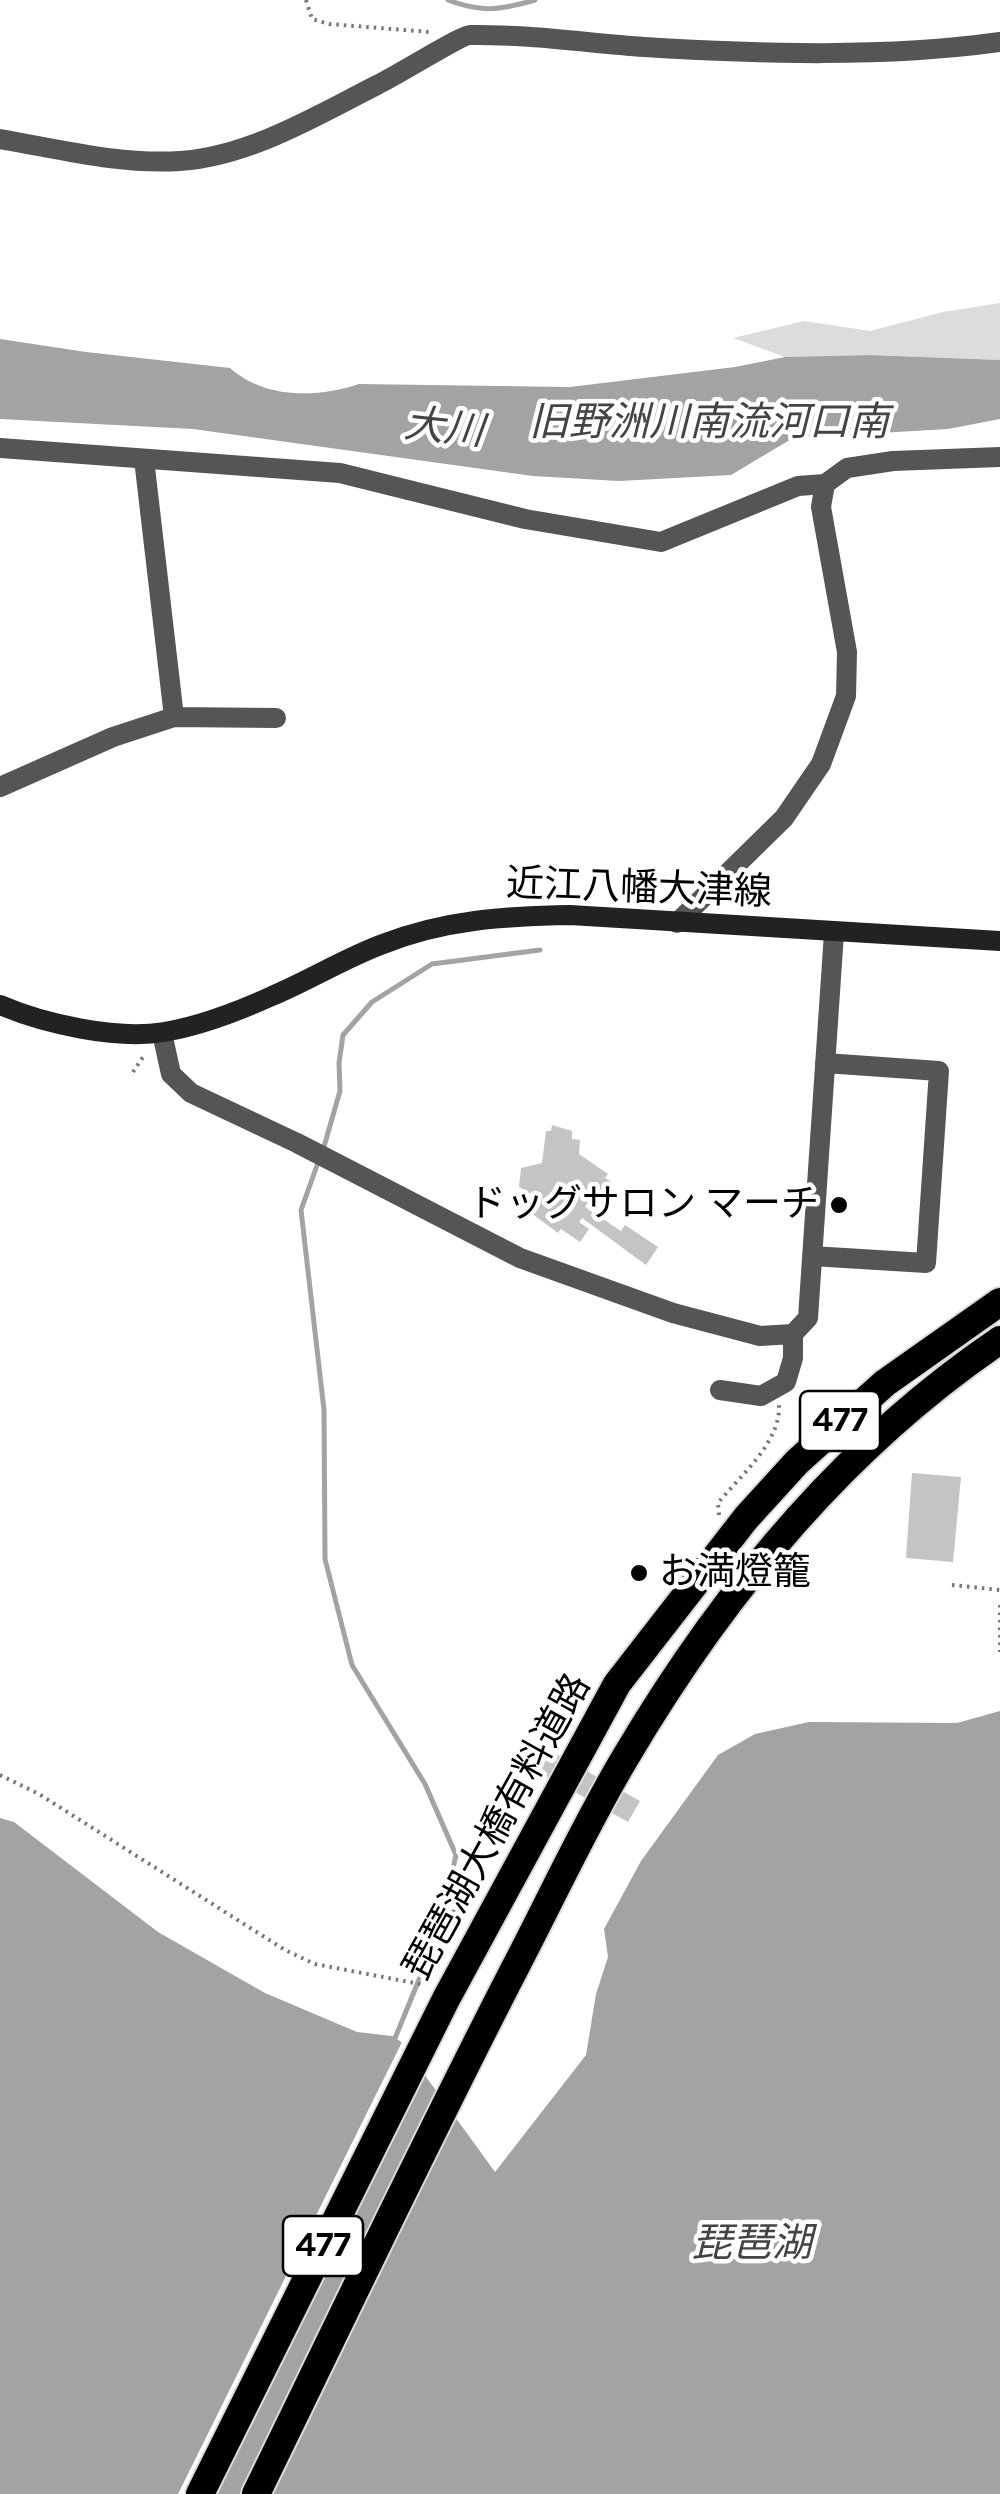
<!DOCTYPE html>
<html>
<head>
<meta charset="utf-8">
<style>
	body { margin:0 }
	canvas { display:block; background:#fff }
</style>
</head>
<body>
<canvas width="1000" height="2494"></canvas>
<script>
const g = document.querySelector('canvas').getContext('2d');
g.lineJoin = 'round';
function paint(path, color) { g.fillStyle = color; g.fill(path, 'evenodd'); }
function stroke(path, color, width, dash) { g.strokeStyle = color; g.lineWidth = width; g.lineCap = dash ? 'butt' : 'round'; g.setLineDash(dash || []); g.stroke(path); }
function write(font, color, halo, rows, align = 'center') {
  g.font = font + ' Karla,"Noto Sans JP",sans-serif'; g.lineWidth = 9; g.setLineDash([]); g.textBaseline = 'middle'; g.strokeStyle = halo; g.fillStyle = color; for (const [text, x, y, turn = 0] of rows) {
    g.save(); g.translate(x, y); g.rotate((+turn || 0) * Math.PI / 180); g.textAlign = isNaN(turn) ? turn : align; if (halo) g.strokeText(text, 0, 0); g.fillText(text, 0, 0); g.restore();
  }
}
const green = new Path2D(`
	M1000 303V360L870 355 785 357 733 338 804 321 870 331 943 312Z`);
const water = new Path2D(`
	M0 339 86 352 230 368C265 399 317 398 359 384L570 387 735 367 785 357 870 355 1000 360V419L948 429 793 438 731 475 619 481 533 476 193 429 0 419Z
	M1000 1711V2494H0V1818L14 1822 158 1932 265 1993 357 2032 392 2036 400 2041 495 2172 586 2055 596 1994 608 1957 604 1929 641 1861 718 1755 755 1734 809 1722 957 1723Z`);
const pier = new Path2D(`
	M404 2038 426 2068 214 2494H178Z`);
const stream = new Path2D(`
	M448 0C482 13 500 10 535 0
	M323 1150 340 1091 339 1063 343 1035 372 1002 432 964 540 950
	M319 1160 301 1210 324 1410 325 1559 352 1665 425 1784 456 1855 439 1931 393 2043`);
const building = new Path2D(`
	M552 1125 572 1131V1139L580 1140 579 1154 608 1174 605 1178 613 1183 596 1207 588 1202 585 1207 621 1231 625 1225 658 1247 646 1265 582 1218 579 1222 589 1229 580 1242 561 1229 558 1233 527 1210 536 1197 519 1187 521 1168 542 1163 546 1131H551Z
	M912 1473 961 1477 953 1562 906 1558Z
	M551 1751 640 1801 628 1822 539 1772Z`);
const path = new Path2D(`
	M306 0 312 19 329 24 430 32
	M133 1072 145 1054
	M719 1515 718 1503C740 1476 781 1442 779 1405
	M952 1585 1000 1590
	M1000 1605V1652
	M0 1775 39 1794 285 1950 315 1964 425 1985 435 1967
	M451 1942C455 1911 450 1873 480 1855`);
const minor = new Path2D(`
	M0 139C59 149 120 165 180 161 250 156 316 116 377 85 393 78 461 35 470 35 527 34 587 43 644 47 759 54 886 58 1000 42
	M0 448 340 473 525 519 661 542 798 486 825 484 847 468 893 461 1000 457
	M144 459 174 717
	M0 787 113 737 174 717 276 718
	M677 923 784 818 821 764 846 696 847 652 821 507 825 484
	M162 1033 171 1074 191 1093 297 1143 520 1258 673 1313 760 1336 793 1334 808 1318 834 933
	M812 1256 926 1263 939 1071 825 1063
	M720 1390 761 1396 786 1382 793 1358V1334`);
const secondary = new Path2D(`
	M0 1005C44 1024 117 1040 164 1032 200 1026 239 1011 272 996 310 980 345 958 383 944 444 920 505 916 570 915L1000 941`);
const trunk = new Path2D(`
	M200 2494 446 1999 617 1684 746 1518 797 1462 885 1383 1000 1302
	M256 2494C342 2318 426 2140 516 1966 552 1897 585 1825 625 1758 721 1595 842 1447 1000 1340`);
const markers = [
	[839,1205,10,"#000"],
	[639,1573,10,"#000"]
];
const shields = [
	[840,1421,80],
	[323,2246,80]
];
const shieldNames = [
	["477",840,1421],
	["477",323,2246]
];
const streetNames = [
	["近江八幡大津線",639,889,2],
	["琵琶湖大橋有料道路",498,1827,-61]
];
const poiNames = [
	["ドッグサロン マーチ",819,1205],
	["お満燈籠",659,1573,"left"]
];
const waterNames = [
	["旧野洲川南流河口南",709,424],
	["大川",444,429,6],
	["琵琶湖",752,2245]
];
paint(green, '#dcdcdc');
paint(water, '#a3a3a3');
paint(pier, '#fff');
stroke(stream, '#a3a3a3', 5);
paint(building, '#c4c4c4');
stroke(trunk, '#dbdbdb', 32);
stroke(path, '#777', 4, [2.5, 5]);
stroke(minor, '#555', 20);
stroke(secondary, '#222', 20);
stroke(trunk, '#000', 28);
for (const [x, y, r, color] of markers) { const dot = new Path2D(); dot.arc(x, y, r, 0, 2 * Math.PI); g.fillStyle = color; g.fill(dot); stroke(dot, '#fff', 4); }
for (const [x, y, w] of shields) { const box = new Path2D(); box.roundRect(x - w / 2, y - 30, w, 60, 8); g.fillStyle = '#fff'; g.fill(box); stroke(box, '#000', 2.5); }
write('bold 35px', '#000', null, shieldNames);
write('38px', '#000', '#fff', streetNames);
write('38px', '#000', '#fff', poiNames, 'right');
write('italic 40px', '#444', '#fff', waterNames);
</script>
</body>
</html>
